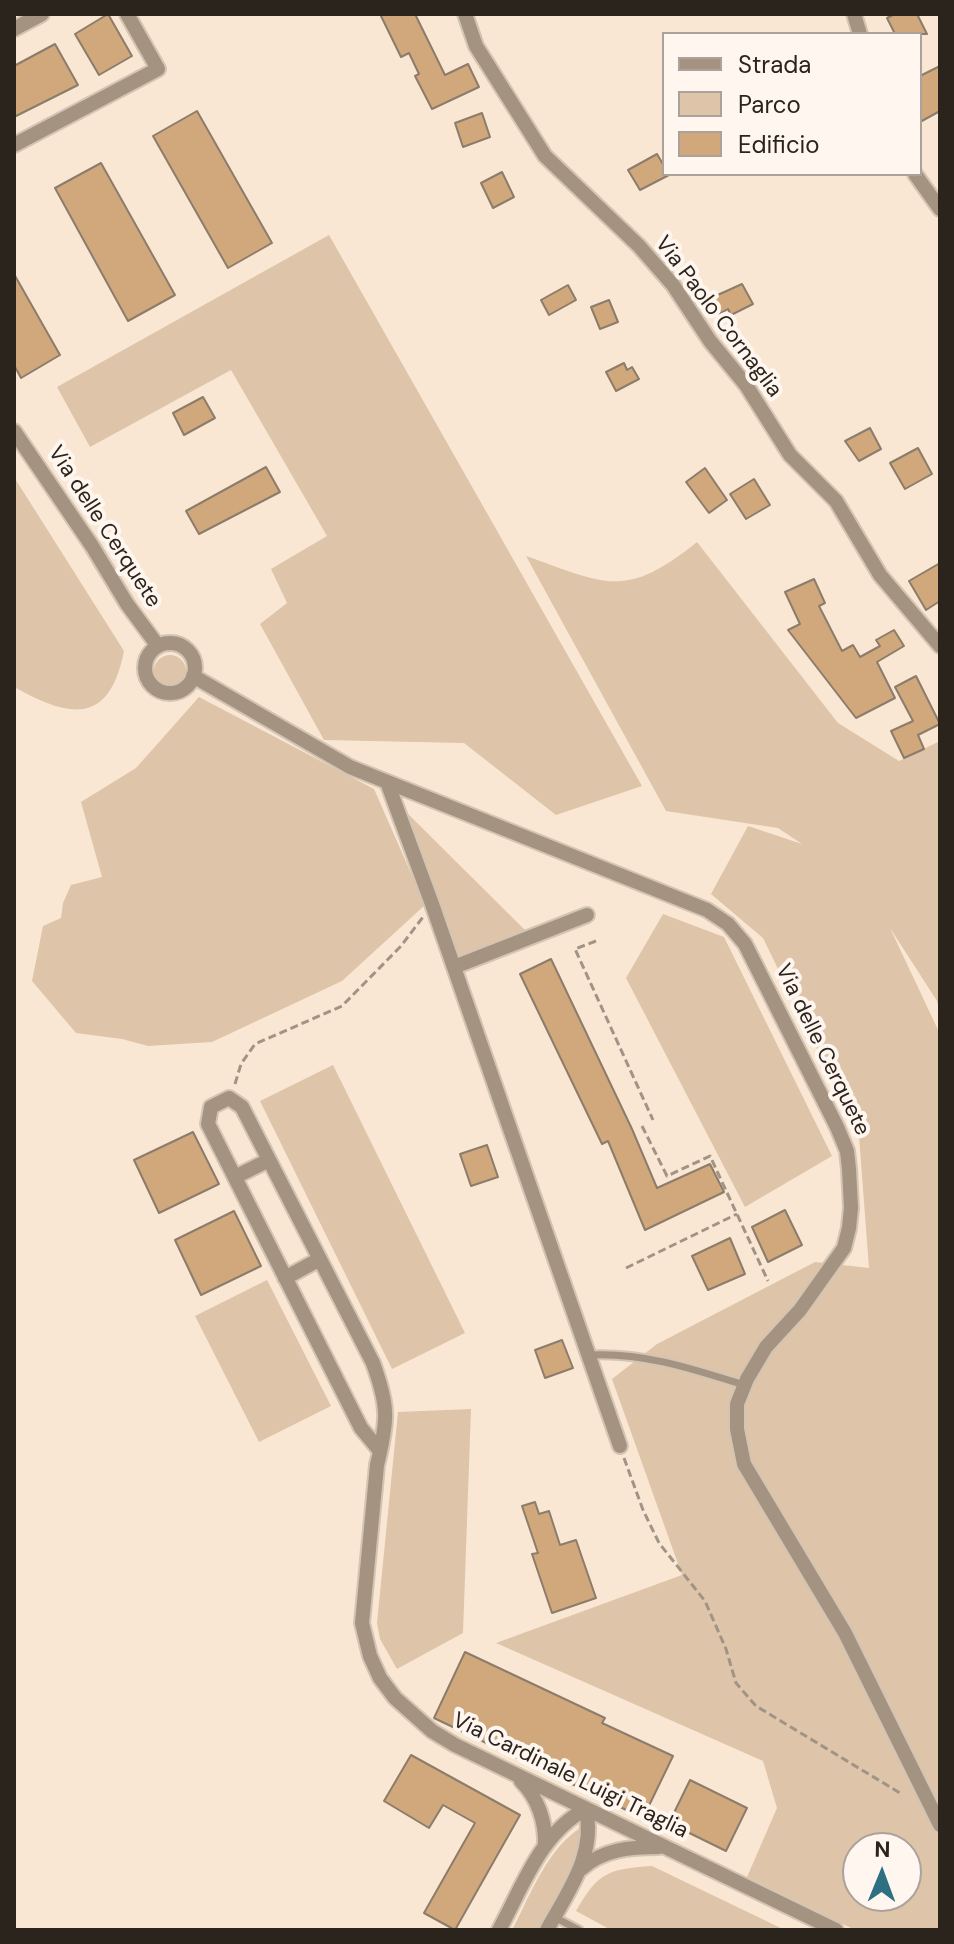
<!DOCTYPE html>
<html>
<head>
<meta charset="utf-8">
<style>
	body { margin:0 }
	#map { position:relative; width:954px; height:1944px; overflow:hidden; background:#f9e7d4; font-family:"DM Sans",sans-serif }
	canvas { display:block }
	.frame { position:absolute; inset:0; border:16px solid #2b241d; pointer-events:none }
	.legend { position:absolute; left:662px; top:32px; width:260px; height:144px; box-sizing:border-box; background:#fef6ef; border:2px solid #aaa29b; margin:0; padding:10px 14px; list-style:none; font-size:24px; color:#2b241d }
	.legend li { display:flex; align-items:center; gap:16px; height:40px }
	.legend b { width:40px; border:2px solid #aaa29b }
	.north { position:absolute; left:842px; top:1832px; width:80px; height:80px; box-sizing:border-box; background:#fef6ef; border:2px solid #aaa29b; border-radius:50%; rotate:1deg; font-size:22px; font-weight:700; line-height:32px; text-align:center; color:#2b241d }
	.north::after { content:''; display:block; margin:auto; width:28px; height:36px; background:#2e7082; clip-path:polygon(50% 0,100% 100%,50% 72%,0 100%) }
</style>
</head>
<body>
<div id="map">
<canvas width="954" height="1944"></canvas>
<div class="frame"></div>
<ul class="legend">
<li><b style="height:10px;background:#a49380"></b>Strada</li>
<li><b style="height:22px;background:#dec4a9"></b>Parco</li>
<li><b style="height:22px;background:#d0a87c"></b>Edificio</li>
</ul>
<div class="north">N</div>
</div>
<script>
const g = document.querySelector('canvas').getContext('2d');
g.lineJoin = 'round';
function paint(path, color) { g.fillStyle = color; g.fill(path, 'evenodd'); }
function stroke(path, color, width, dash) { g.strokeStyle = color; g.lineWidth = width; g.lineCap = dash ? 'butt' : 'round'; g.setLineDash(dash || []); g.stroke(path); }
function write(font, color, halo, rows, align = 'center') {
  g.font = font + ' "DM Sans",sans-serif'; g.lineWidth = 8; g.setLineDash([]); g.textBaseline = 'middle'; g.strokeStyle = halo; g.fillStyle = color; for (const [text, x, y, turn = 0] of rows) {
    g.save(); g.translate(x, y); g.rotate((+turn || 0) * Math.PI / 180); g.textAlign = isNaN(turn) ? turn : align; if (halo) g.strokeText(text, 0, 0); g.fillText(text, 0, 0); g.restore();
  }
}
const green = new Path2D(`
	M329 235 642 786 556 815 464 743 324 740 260 624 287 603 271 569 327 536 231 370 90 447 57 387Z
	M14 477 124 651C109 726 70 718 14 687Z
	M697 542 838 723 899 761 940 741V1015L937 1001 890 928 940 1034V1927L936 1930H855L747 1877 777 1808 763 1761 496 1643 682 1575 612 1379 657 1344 815 1262 869 1268 859 1136 763 938 711 894 748 826 802 844 778 828 666 811 526 556C606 584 625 600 697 542ZM858 1848H906V1896H858Z
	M154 671a16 16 0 1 1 32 0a16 16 0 1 1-32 0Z
	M199 697 374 789 425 905 342 981 212 1042 148 1046 122 1039 76 1033 32 981 43 926 61 918 63 903 71 885 102 877 81 802 136 768Z
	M402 808 527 932 457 956Z
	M663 914 724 937 832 1156 745 1207 626 978Z
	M333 1065 465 1333 392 1369 260 1101Z
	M267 1280 331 1406 259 1442 195 1316Z
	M471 1409 463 1633 397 1669 380 1639 377 1623 398 1412Z
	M580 1828 583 1850 539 1930H512C531 1894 546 1851 580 1828Z
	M652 1866 785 1930H611L576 1911C598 1873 607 1869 652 1866Z`);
const building = new Path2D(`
	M108 14 132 56 99 75 75 34Z
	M380 14H415L445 75 468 64 479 87 432 109 415 76 419 74 409 53 401 57Z
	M895 14H917L927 34H895L887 18Z
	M55 44 78 85 14 117V66Z
	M940 66V111L920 122V76Z
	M197 111 272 243 228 268 153 136Z
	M482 113 490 137 463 147 455 123Z
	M657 154 664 166V174L669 175 640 190 628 170Z
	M101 163 175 295 128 321 55 188Z
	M502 172 514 197 493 208 481 183Z
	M14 274 60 355 21 378 14 365Z
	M742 284 753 304 731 315 728 309 719 314 711 298Z
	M568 285 576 300 549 315 541 300Z
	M609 300 618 322 600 329 591 307Z
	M624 363 627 370 632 367 639 379 616 391 606 372Z
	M203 397 215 418 184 435 173 413Z
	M870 428 881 449 859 461 845 441Z
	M918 448 932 474 905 489 890 463Z
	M266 467 280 492 199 534 186 511Z
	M705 468 727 500 709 513 686 482Z
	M754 479 770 505 746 519 730 494Z
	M940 563V601L926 610 909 581Z
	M814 579 825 603 819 606 842 651 853 645 860 657 880 646 876 640 894 630 904 646 877 662 895 698 856 718 788 630 800 624 785 592Z
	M916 676 940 724 918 735 924 749 904 758 891 731 913 721 895 687Z
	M551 959 632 1129 657 1188 710 1164 724 1192 645 1230 608 1141 602 1144 520 974Z
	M193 1132 219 1184 159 1213 134 1160Z
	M487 1145 498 1177 471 1186 460 1154Z
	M785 1210 802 1245 768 1262 752 1227Z
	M234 1211 261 1266 201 1295 175 1240Z
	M730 1238 745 1274 708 1290 692 1256Z
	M562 1340 573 1368 545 1378 535 1350Z
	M535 1502 539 1514 549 1511 560 1545 576 1540 596 1598 552 1613 532 1554 538 1553 522 1506Z
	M465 1652 605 1718 602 1723 673 1756 643 1818 434 1718Z
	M411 1755 520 1815 455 1930 424 1913 475 1823 443 1805 429 1828 384 1801Z
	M690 1780 747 1808 726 1851 669 1823Z`);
const path = new Path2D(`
	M596 941 575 949 653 1120
	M235 1084 241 1064 255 1044 342 1006 401 946 423 917
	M642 1126 667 1176 710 1156 768 1281
	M626 1268 737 1214
	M624 1458 643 1510 659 1543 705 1601 726 1649 736 1683 756 1706 900 1793`);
const service = new Path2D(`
	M589 1355C643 1352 693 1369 744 1385
	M554 1917 579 1930`);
const minor = new Path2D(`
	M465 14 476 46 545 156 639 246 673 285 710 341 746 385 790 455 836 501 880 575 940 646
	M854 14 860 34
	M14 29 42 14
	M14 145 158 69 127 14
	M915 174 940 209
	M14 431 92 546 127 604 158 646
	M145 668a25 25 0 1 1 50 0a25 25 0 1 1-50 0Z
	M193 676 350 767 707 910 728 924 745 944 837 1127 847 1151 849 1169 851 1208 849 1228 844 1248 800 1310 766 1347 747 1379 737 1404V1429L744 1464 845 1633 940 1825
	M387 782 432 904 620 1446
	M454 967 587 915
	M235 1177 269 1160
	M285 1278 320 1259
	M380 1451 361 1428 208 1124 211 1107 229 1098 242 1107 373 1363C389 1407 388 1420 377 1465L362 1623 370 1656 380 1678 395 1698 432 1731 455 1745 836 1930
	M521 1781C538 1798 546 1822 545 1846
	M581 1869C603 1849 631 1847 659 1847
	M499 1930C522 1888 541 1832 586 1809 596 1855 568 1891 547 1930`);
const streetNames = [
	["Via Paolo Cornaglia",718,317,53],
	["Via delle Cerquete",104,527,57],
	["Via delle Cerquete",822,1050,64],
	["Via Cardinale Luigi Traglia",570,1776,26]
];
paint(green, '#dec4a9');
paint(building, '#d0a87c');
stroke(building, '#8c7c6b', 2);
stroke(service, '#d4c4b3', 11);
stroke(minor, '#d4c4b3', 18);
stroke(path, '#a19486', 3, [8, 4]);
stroke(service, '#a49380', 7);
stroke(minor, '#a49380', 14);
write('22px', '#2b241d', '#fef6ef', streetNames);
</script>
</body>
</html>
